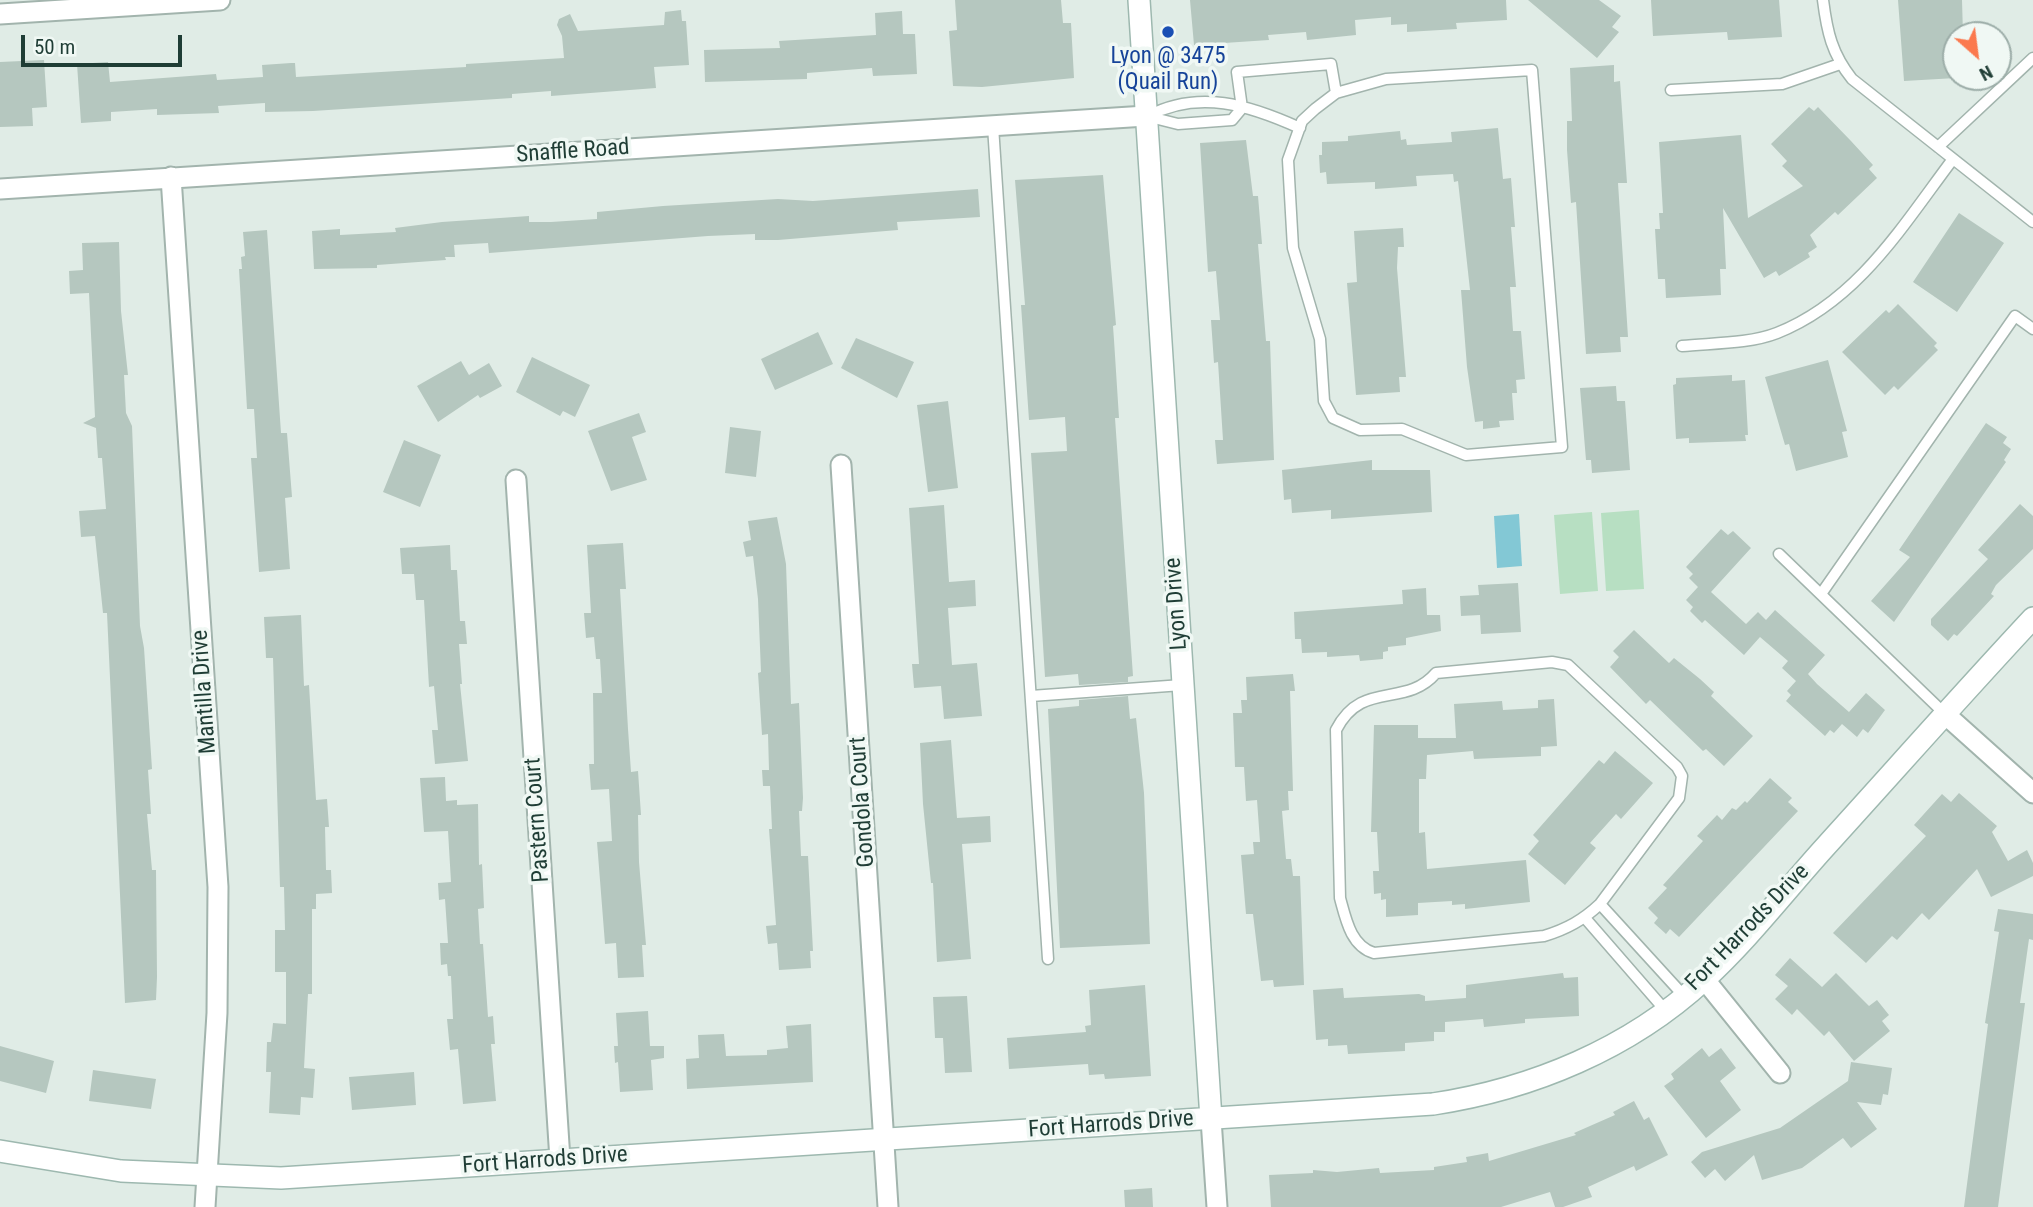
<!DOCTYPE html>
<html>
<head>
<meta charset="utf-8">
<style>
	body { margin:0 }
	#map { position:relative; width:2033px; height:1207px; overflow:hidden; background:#e0ece6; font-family:"Roboto Condensed",sans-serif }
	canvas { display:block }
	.north { position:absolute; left:1942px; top:21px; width:70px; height:70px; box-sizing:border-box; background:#f0f8f4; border:2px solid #9cada8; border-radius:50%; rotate:152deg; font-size:19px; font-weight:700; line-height:28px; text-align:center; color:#1f3d35 }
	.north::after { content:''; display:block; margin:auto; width:24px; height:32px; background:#fb794e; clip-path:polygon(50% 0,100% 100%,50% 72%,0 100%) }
	.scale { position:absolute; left:21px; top:35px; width:161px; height:32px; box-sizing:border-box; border:4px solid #1f3d35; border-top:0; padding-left:9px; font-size:21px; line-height:24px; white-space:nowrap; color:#1f3d35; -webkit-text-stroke:5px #f0f8f4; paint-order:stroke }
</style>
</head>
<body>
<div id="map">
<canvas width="2033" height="1207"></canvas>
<div class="north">N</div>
<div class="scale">50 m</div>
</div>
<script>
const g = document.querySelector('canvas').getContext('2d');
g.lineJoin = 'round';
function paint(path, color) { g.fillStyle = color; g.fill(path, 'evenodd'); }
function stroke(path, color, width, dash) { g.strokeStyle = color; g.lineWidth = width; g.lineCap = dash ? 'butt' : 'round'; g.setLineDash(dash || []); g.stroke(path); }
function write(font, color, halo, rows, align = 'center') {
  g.font = font + ' "Roboto Condensed",sans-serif'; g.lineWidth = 7; g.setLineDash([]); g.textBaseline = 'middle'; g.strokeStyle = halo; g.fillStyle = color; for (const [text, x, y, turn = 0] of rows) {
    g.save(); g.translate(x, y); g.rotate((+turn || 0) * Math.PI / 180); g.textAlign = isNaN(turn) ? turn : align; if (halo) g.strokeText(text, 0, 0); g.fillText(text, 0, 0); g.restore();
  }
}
const green = new Path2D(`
	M1639 510 1644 589 1606 591 1601 513Z
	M1592 512 1598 591 1560 594 1554 515Z`);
const water = new Path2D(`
	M1519 514 1522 566 1497 568 1494 516Z`);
const building = new Path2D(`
	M955 0H1061L1063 23H1071L1074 78 982 87 953 86 949 31 957 30Z
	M1190 0H1506L1507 20 1456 23 1457 29 1407 32V24L1391 25V17L1355 20 1356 35 1307 40 1306 32 1268 35 1269 40 1194 45Z
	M1528 0H1599L1621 16 1612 27 1619 32 1597 58Z
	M1651 0H1779L1782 37 1728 40 1727 32 1653 36Z
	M1898 0H1962L1963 35H1956V78L1904 81Z
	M681 10 682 21H686L689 65 654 67 656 88 551 96V91L512 94V98L313 111 265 112V103L218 106 219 113 157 115V109L111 112V121L81 123 77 64 108 62 110 82 216 74 217 80 263 77 262 65 291 63H295L296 77 466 67V64L564 58 562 36 557 25 559 19 570 14 578 31 664 25 665 12Z
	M902 11 903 34H915L917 74 873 76 872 68 807 73V79L705 82 704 50 780 48 779 41 876 35 875 13Z
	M44 60 47 107 32 108 33 126 0 127V62Z
	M1614 65V82L1620 81 1627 183H1618L1628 337H1620L1621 352 1586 354 1576 202 1571 203 1567 150V121H1572L1570 68Z
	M1809 107 1814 111 1818 107 1851 141 1873 165 1869 169 1877 178 1838 215 1835 212 1810 235 1817 247 1808 253 1810 257 1779 276 1776 271 1764 278 1723 208 1726 269H1720L1721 295 1666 298 1665 279H1658L1655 229H1660L1659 213H1663L1659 142 1741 135 1748 218 1803 186 1782 166 1787 161 1771 144Z
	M1498 128 1503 179 1511 178 1515 227H1511L1516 287H1510L1513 331H1521L1525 379 1516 380 1517 393H1512L1514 420 1499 421 1500 427 1483 429V421L1475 422 1467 367 1461 290H1470L1458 181 1454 182 1453 174 1416 176 1417 186 1375 189V182L1327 184 1326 172 1320 173 1319 155H1322V142L1348 141V136L1400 131 1401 140 1406 139 1407 145 1452 142 1451 132Z
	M1246 140 1253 196H1258L1262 244H1258L1266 341H1270L1274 460 1217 464 1215 440H1223L1218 362 1214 363 1211 320H1220L1216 271 1208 272 1200 143Z
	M1103 175 1116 325 1113 326 1114 340 1119 418H1115L1133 676 1128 677V682L1079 685 1078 674 1045 677 1031 453 1067 451 1065 417 1029 420 1021 305H1025L1015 180Z
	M978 189 980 217 897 222 898 230 778 240H755V234L708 236 489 253 488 243 454 245 455 257H445L446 260 377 265V268L314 269 312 231 340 229V235L396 232 395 228 442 222 529 216V222H551L597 219V212L663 206 778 199 813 201Z
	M1959 213 2004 243 1957 312 1913 282Z
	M1403 228 1404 247H1398L1397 268 1406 377H1399L1400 392 1356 395 1347 283 1357 282 1354 231Z
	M267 230 281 433H287L292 497 285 498 290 569 259 572 251 458H257L254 409H247L239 269H242L241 257 245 256 243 232Z
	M119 242 121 311 128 375H124L126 413 132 426 140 626 144 648 152 769 148 770 151 814H147L152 870H156L157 977 156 1000 125 1003 107 613H103L95 536 81 537 79 511 106 509 102 458H98L96 428 83 423 95 417 89 293 70 294 69 271 83 270 82 243Z
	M1898 304 1937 343 1934 346 1938 350 1898 390 1894 386 1885 395 1842 352 1886 310 1889 313Z
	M818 332 833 364 775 390 761 359Z
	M856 338 914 362 897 398 841 368Z
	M532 357 590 385 575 417 563 411 560 416 516 392Z
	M1828 360 1847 431 1842 432 1848 457 1796 471 1789 444 1785 445 1765 377Z
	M461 361 469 375 489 363 502 386 480 398 478 395 438 422 417 386Z
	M1732 375V381L1745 380 1748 435H1745L1746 441 1689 443V438L1676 439 1673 385 1676 384V378Z
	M1616 386 1617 401H1625L1630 470 1592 473 1591 460H1586L1580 388Z
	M948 401 958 488 928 492 917 405Z
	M639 413 646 432 632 437 647 480 611 491 588 431Z
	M1986 423 2007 437 2003 443 2011 449 2004 460 2006 462 1894 622 1871 601 1910 557 1899 550Z
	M730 427 761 431 756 477 725 473Z
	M404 440 441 455 420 507 383 492Z
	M1372 460V470H1430L1432 512 1331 519V510L1292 513 1291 499 1284 500 1282 470Z
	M2020 504 2033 516V549L1996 585 1991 594 1994 596 1957 636 1954 634 1948 641 1931 625V619L1988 559 1978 550Z
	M944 505 949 582 975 580 976 606 948 608 952 665 977 663 982 716 944 719 941 686 914 688 912 664H919L909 508Z
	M777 517 786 564 791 704 799 703 803 798 802 811H799L801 856H808L813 951H810L811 968 779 970 777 943 768 944 766 926 776 925 769 829H772L770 786H763L762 770H769L768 734 762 735 758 673 761 672 758 599 753 556 746 557 743 542 751 540 748 521Z
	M1721 529 1728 535 1733 531 1751 548 1711 592 1746 624 1758 612 1766 620 1775 610 1825 655 1808 674 1817 684 1849 712 1866 693 1885 710 1868 733 1863 729 1857 737 1842 724 1834 733 1830 730 1825 736 1786 701 1791 695 1787 691 1796 681 1782 668 1788 661 1760 637 1744 655 1705 620 1702 623 1690 611 1693 607 1686 600 1698 587 1689 578 1693 574 1686 567Z
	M623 543 626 589H620L628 729 631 772 638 771 641 815H638L639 862 646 945H642L644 977 618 978 616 943 605 944 597 842 612 841 609 789 591 790 589 764H594L593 693H602L600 659H596L594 637 586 638 584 613H591L587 545Z
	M450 545 451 570H457L460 621H465L467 644H459L462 684H460L468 761 435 764 432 730H438L434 686 429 687 424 600H416L414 574H402L400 548Z
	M1518 583 1521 632 1481 634 1480 615 1461 616 1460 596 1479 595 1478 585Z
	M1426 588 1427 615H1440L1441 631 1406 638V645L1388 647V651L1383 652V659L1360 661 1359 655 1327 657V652L1302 653 1301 639H1295L1294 612 1403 604 1402 590Z
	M301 615 304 686 309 685 316 800 327 799 329 827H325L326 870H331L332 893 316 894V909H312V994H308L304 1068 315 1069 313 1098 301 1097 300 1115 269 1113 271 1072H266L267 1042H271L273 1023 286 1024V972H275V930H285L284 887H280L273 658H266L264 617Z
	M1634 630 1669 663 1674 658 1700 679 1714 692 1711 696 1753 736 1724 766 1706 749 1703 751 1650 700 1646 704 1610 667 1619 657 1613 651Z
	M1293 674 1295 691H1290L1293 791H1288L1289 810 1282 811 1286 859H1291L1293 876H1300L1304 985 1274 987 1273 980 1261 981 1253 914H1246L1241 855 1254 854 1253 842H1260L1257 800 1246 801 1244 767H1235L1233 713H1242L1241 700H1247L1246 677Z
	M1128 696 1130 719 1136 718 1144 793 1150 944 1060 948 1048 709 1079 706V700Z
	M1554 699 1557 746 1541 747V756L1474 759 1473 751 1427 755 1426 779H1419V833L1425 832 1427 869 1526 860 1530 902 1465 909V904L1452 905V901L1418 903V915L1386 917V899L1381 900V893L1374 894 1373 871H1379L1377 832H1371L1374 725H1418V738H1456L1454 704 1502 701 1503 710 1538 708V700Z
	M951 740 957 818 990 816 991 842 962 844 971 959 937 962 933 883H931L923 804 920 743Z
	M1615 751 1653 783 1621 819 1616 814 1590 843 1596 848 1565 885 1528 854 1539 841 1533 835 1599 760 1604 764Z
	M445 777 446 801 457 800V805L478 804 479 865 482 864 484 908 478 909 480 944H483L488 1017 493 1016 495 1044H491L496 1101 463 1104 458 1049 450 1050 447 1019H453L451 976H448L447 964 441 965 440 943H448L445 899 439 900 438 883 451 882 448 831 424 832 420 778Z
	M1770 778 1792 798 1788 802 1798 811 1679 937 1670 929 1666 934 1654 923 1658 918 1648 908 1667 888 1663 885 1703 841 1697 836 1717 815 1722 820 1732 808 1736 810 1745 801 1747 803Z
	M1959 793 1997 826 1992 832 2008 861 2027 850 2033 863V876L1991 897 1977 869 1929 920 1922 913 1897 940 1892 936 1866 963 1833 933 1926 836 1914 825 1942 794 1951 802Z
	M1998 909 2033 914V940L2029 939 2020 1003H2025L1998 1207H1964L1988 1024 1985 1023 1999 932 1994 931Z
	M1790 958 1822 987 1836 973 1869 1006 1877 1000 1889 1015 1882 1021 1890 1031 1854 1061 1829 1031 1824 1036 1797 1009 1792 1015 1775 999 1788 986 1775 975Z
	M1563 973 1564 978 1578 977 1579 1016 1525 1019V1023L1484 1027 1483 1019 1445 1022V1032H1434V1041L1405 1043V1051L1348 1054 1347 1045 1328 1046V1039L1316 1040 1313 990 1343 988 1344 998 1419 994 1425 996V1001L1466 998V985Z
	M1145 985 1151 1076 1105 1079 1104 1074 1089 1075 1088 1064 1009 1069 1007 1038 1086 1032 1085 1026 1091 1025 1089 990Z
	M967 996 972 1072 945 1073 943 1038H935L933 997Z
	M648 1011 650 1046H664V1058L651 1060 653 1090 620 1092 618 1062 615 1063 614 1046H618L616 1013Z
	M811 1024 813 1082 687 1089 686 1059 699 1058 698 1035 724 1034 726 1056 767 1055V1050L788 1048 786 1026Z
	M0 1046 54 1061 46 1093 0 1081Z
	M1702 1048 1709 1057 1721 1048 1736 1068 1720 1081 1741 1110 1706 1138 1664 1086 1674 1079 1671 1074Z
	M1851 1062 1892 1068 1888 1095 1883 1094 1881 1105 1857 1102 1877 1129 1851 1148 1843 1138 1802 1168 1762 1180 1754 1155 1725 1181 1715 1169 1705 1178 1691 1162 1702 1152 1780 1128 1848 1081Z
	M93 1070 156 1079 151 1109 89 1101Z
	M414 1072 416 1105 352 1110 349 1077Z
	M1634 1101 1644 1120 1649 1117 1668 1155 1636 1171 1634 1166 1588 1187 1592 1197 1563 1207H1555L1550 1192 1501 1207H1271L1269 1175 1313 1173V1170L1337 1172 1379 1168 1380 1173 1434 1170V1167L1467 1162 1466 1157 1488 1153 1489 1161 1576 1135 1574 1133 1615 1115 1613 1112Z
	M1152 1188 1153 1207H1125L1124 1190Z`);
const lane = new Path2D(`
	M1823 0C1827 32 1832 54 1852 79L2033 222
	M1532 70 1562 447 1466 455 1402 429 1360 430 1333 418 1324 401 1320 339 1293 248 1288 160 1302 121 1315 109 1336 93 1386 79Z
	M1671 90 1782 84 1840 64
	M1146 116 1178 124 1232 120 1242 108 1237 72 1331 64 1336 93
	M1148 116C1199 89 1249 105 1300 128
	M993 126 1048 959
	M1938 147 2033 58
	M1682 346C1711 343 1749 344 1777 333 1858 301 1903 225 1953 159
	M1779 554 1945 714
	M1821 594 2015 316 2033 329
	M1552 662 1568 665 1677 767 1682 776 1679 798 1600 904C1583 920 1567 929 1544 936L1374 953C1351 946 1346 920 1340 898L1336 730C1362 679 1405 709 1436 673Z
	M1031 696 1182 685
	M1600 904 1684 996
	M1585 918 1665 1010`);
const street = new Path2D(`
	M0 14 220 0
	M171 177 218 887 217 1013 205 1207
	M0 189 1146 116
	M841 465 888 1207
	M516 480 560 1160
	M1946 715 2033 793
	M1705 980 1780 1073
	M1211 1119 1217 1207`);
const secondary = new Path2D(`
	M1139 0 1211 1119
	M0 1151 121 1171 281 1178 1433 1104C1532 1089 1629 1049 1704 980 1748 940 1786 890 1826 846 1895 770 1963 693 2033 618`);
const markers = [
	[1168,32,7,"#1a4fb4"]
];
const transitNames = [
	["Lyon @ 3475",1168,57],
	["(Quail Run)",1168,83]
];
const streetNames = [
	["Snaffle Road",573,152,-4],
	["Lyon Drive",1177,604,-94],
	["Mantilla Drive",205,692,-94],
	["Gondola Court",863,802,-94],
	["Pastern Court",538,820,-94],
	["Fort Harrods Drive",1748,928,-46],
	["Fort Harrods Drive",1111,1125,-4],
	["Fort Harrods Drive",545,1161,-4]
];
paint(green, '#b7dfc2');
paint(water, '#83c8d5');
paint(building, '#b5c7bf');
stroke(lane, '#a2b4ad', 13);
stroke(street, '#a2b4ad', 23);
stroke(secondary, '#9db8af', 24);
stroke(lane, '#fff', 10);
stroke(street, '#fff', 19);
stroke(secondary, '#fff', 21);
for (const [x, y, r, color] of markers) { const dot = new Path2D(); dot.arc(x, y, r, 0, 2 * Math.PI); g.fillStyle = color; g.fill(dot); stroke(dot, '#f0f8f4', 2.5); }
write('23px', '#164399', '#f0f8f4', transitNames);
write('23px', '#1f3d35', '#f0f8f4', streetNames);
</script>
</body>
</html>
